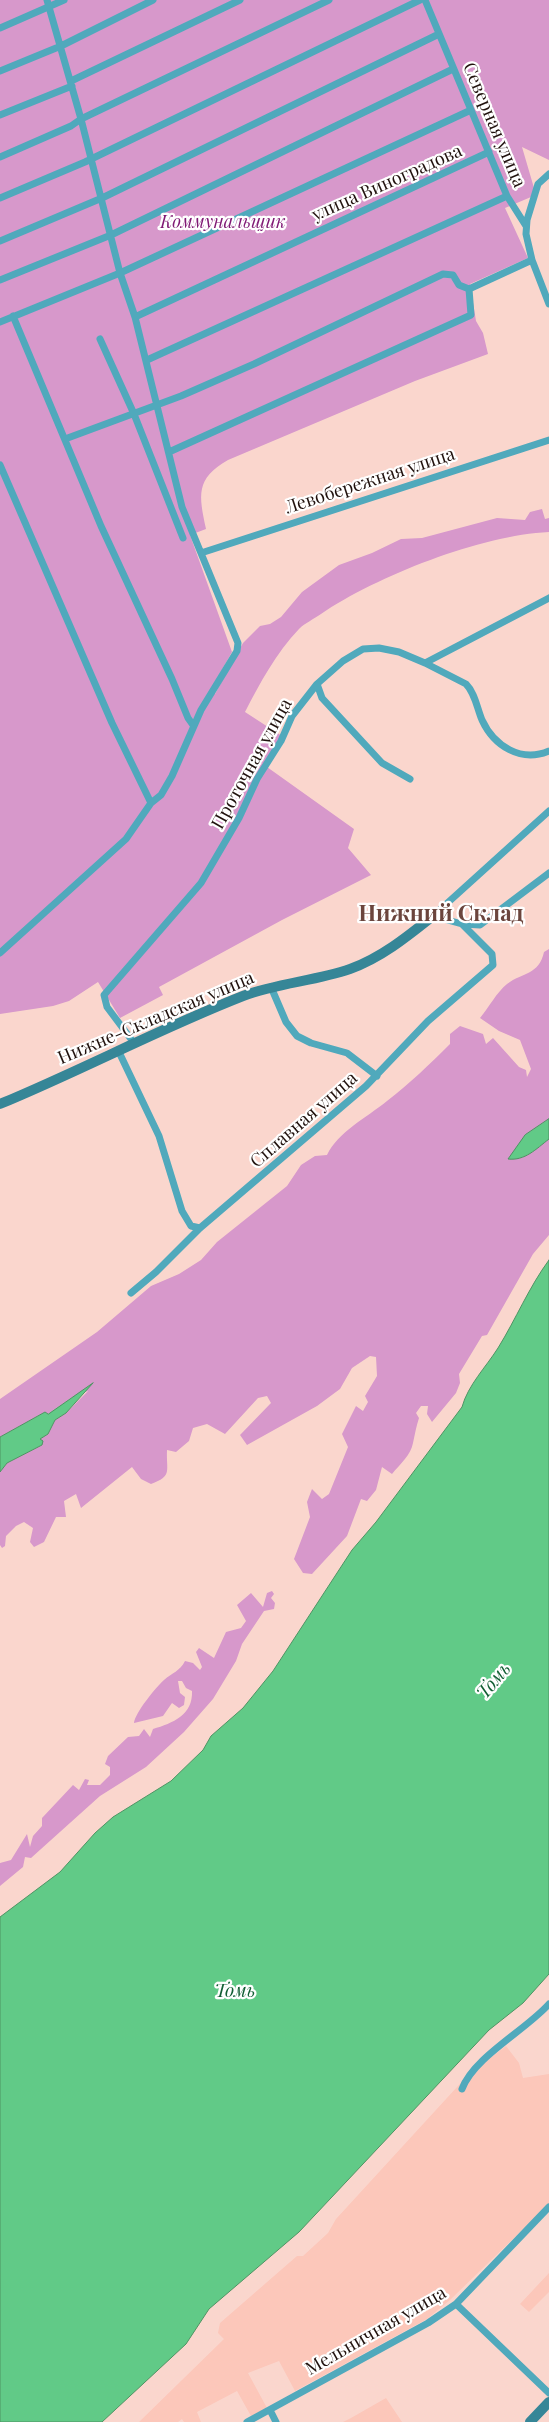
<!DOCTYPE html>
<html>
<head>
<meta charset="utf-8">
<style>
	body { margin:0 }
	canvas { display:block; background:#fad6cd }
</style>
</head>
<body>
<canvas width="549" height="2422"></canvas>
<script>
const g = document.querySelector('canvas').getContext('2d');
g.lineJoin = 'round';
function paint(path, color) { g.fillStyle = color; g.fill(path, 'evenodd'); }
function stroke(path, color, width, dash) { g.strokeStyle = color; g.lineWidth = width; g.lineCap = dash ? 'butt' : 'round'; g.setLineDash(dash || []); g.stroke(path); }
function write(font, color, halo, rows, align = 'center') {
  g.font = font + ' "Playfair Display",serif'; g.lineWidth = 4.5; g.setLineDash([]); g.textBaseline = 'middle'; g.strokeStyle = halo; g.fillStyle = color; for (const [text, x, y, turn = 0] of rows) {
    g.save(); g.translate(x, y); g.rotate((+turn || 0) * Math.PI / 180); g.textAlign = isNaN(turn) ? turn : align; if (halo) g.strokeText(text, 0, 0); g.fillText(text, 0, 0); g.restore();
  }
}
const built = new Path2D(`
	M506 2046 519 2063 523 2078 549 2074V2204L450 2300 427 2319 295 2391 279 2361 248 2373 267 2408 251 2416 237 2391 197 2412 201 2422H184L182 2419 178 2422H139L224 2339 218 2333 220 2323 297 2256H303L328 2233 336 2219 468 2075Z
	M549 2273V2292L529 2312 520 2304Z
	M386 2398 402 2422H343L351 2418Z`);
const green = new Path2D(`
	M0 0H549V160L522 147 534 188 531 197 505 208 528 258 470 284 476 321 483 333 488 354 415 381 228 460C195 479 199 495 206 529L190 535 232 652 211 689 215 694 243 643 260 626 270 624 281 617 302 592 339 565 372 553 401 539 422 538 497 518 525 520 530 512 542 509 545 519 549 518V532C481 535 377 576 321 614 314 619 305 623 299 629 276 653 260 683 245 712L285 738 267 767 354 829 348 848 371 875 282 920 159 987 163 995 120 1018 98 982 69 1001 53 1006 0 1014Z
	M549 949V1235L533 1254 487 1335 482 1336 459 1374 460 1383 456 1393 432 1422 427 1414 428 1406H421L416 1413 419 1418C416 1427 415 1434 413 1443 411 1455 400 1464 392 1474L382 1467 376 1490 367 1501 361 1499 347 1536 312 1574 303 1573 294 1559 310 1517 307 1502 312 1489 322 1499 329 1494 348 1447 342 1434 356 1406 363 1411 368 1402 365 1396 377 1376 376 1357 370 1356 352 1368 340 1389 317 1406 247 1445 240 1435 271 1403 267 1396 258 1398 225 1434 207 1424 193 1428 189 1441 176 1452 167 1450C166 1471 173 1476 151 1484L141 1479 132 1467 81 1508 76 1494 64 1501 66 1517H56L44 1542 34 1547 30 1542 33 1528 24 1522 16 1526 6 1536 5 1546 2 1548 0 1545V1472L7 1463 42 1445 39 1439 48 1434 55 1420 66 1413 88 1391 71 1398 48 1414 45 1412 0 1437V1399L97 1332 151 1286 179 1274 201 1260 217 1242 287 1186 301 1165 315 1156 327 1155C338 1132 366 1118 387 1101 409 1084 430 1064 450 1044V1034L460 1026 483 1034 486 1044 493 1038 519 1067 526 1070 527 1077 531 1069 520 1040 499 1031 480 1018C489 1007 497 992 507 984 523 972 539 975 544 952Z
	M272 1591 274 1594 271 1598 275 1603 274 1609 264 1611 242 1644 236 1661 213 1699 184 1732 146 1767 100 1796 31 1858 25 1857 23 1867 0 1886V1863L11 1860 27 1834 30 1847 33 1836 42 1826V1818L73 1785 79 1790 85 1779 89 1780 87 1785H100L110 1775V1767L105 1764 108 1756 128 1737 139 1736 144 1729 150 1737 153 1729C173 1723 193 1715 192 1691L186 1688 182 1681H178L180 1693 185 1697 184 1705 179 1708 172 1703 163 1716 134 1723C135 1713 156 1687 164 1680 172 1673 180 1671 185 1661L193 1663 200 1670 202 1667 196 1652 199 1648 214 1658 226 1632 241 1628 246 1621 237 1605 251 1593 263 1607 267 1593Z`);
const water = new Path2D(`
	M549 1119V1139C536 1149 525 1161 508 1159L525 1135Z
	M549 1260V1974L523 2003 489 2030 299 2232 209 2309 186 2344 102 2422H0V1917L60 1872 95 1833 113 1817 171 1781 203 1750 211 1736 243 1708 273 1671 352 1550 376 1522 462 1407C468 1385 486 1367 498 1348 516 1319 529 1287 549 1260Z
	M93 1383 66 1413 55 1420 48 1434 40 1439 43 1441 42 1445 7 1463 0 1472V1437L45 1412 48 1414Z`);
const street = new Path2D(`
	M425 0 507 196 526 226
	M0 28 64 0
	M0 71 61 46 153 0
	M71 81 240 0
	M0 115 72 86
	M0 157 71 126 81 119 329 0
	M549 174 538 184 527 220 526 234 532 260 549 304
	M0 198 85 162 420 0
	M0 241 102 198 439 34
	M0 280 111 235 453 69
	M13 316 101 526 172 679 188 718 193 725
	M135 317 489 152
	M0 322 120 273 471 110
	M100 339 134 414 183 538
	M147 360 507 196
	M65 439 181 396 254 364 443 274 453 275 459 285 469 289 532 260
	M169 452 471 315 469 289
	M0 465 112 723 151 803
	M201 553 549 440
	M425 663 466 684C475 693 477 708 482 720 494 746 521 763 549 751
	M317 684 322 698 382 763 410 779
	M433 916 549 811
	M463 924 480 925 549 873
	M0 953 126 839 151 803 161 795 172 776 201 710 237 651 238 643 182 507 135 317 120 273 81 119 47 0
	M271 987 286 1022 297 1036 311 1043 347 1053 377 1076
	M134 1043 107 1007 104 995 201 883 239 818 257 779 281 741 292 716 317 684 343 661 363 649 379 648 399 652 425 663 549 598
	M118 1050 159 1136 182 1211 191 1226 200 1228
	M131 1293 156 1272 200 1228 366 1086 428 1021 493 965 492 954 462 924 433 916
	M462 2089C474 2057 526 2030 549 2004
	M456 2304 549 2393
	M270 2410 276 2422
	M247 2422 428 2323 456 2304 549 2207`);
const secondary = new Path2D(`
	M0 1104C82 1070 161 1028 243 996 278 983 315 981 350 969 381 958 408 936 433 916
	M530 2422 549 2402`);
const streetNames = [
	["Северная улица",494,125,67],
	["улица Виноградова",387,183,-24],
	["Левобережная улица",370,481,-18],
	["Проточная улица",252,764,-61],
	["Нижне-Складская улица",156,1018,-23],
	["Сплавная улица",304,1120,-41],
	["Мельничная улица",376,2331,-30]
];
const parkNames = [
	["Коммунальщик",223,222]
];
const waterNames = [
	["Томь",494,1681,-50],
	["Томь",235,1991]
];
const districtNames = [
	["Нижний Склад",441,914]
];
paint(built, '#fcc7ba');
paint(green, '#d798cb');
paint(water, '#61ca87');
stroke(water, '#4e9363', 1);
stroke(street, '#50a9bc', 7);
stroke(secondary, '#368697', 10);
write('18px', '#21120e', '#fff', streetNames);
write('italic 18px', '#801a75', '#fff', parkNames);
write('italic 19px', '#125f34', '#fff', waterNames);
write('bold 22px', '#6b453d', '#fff', districtNames);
</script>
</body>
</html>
